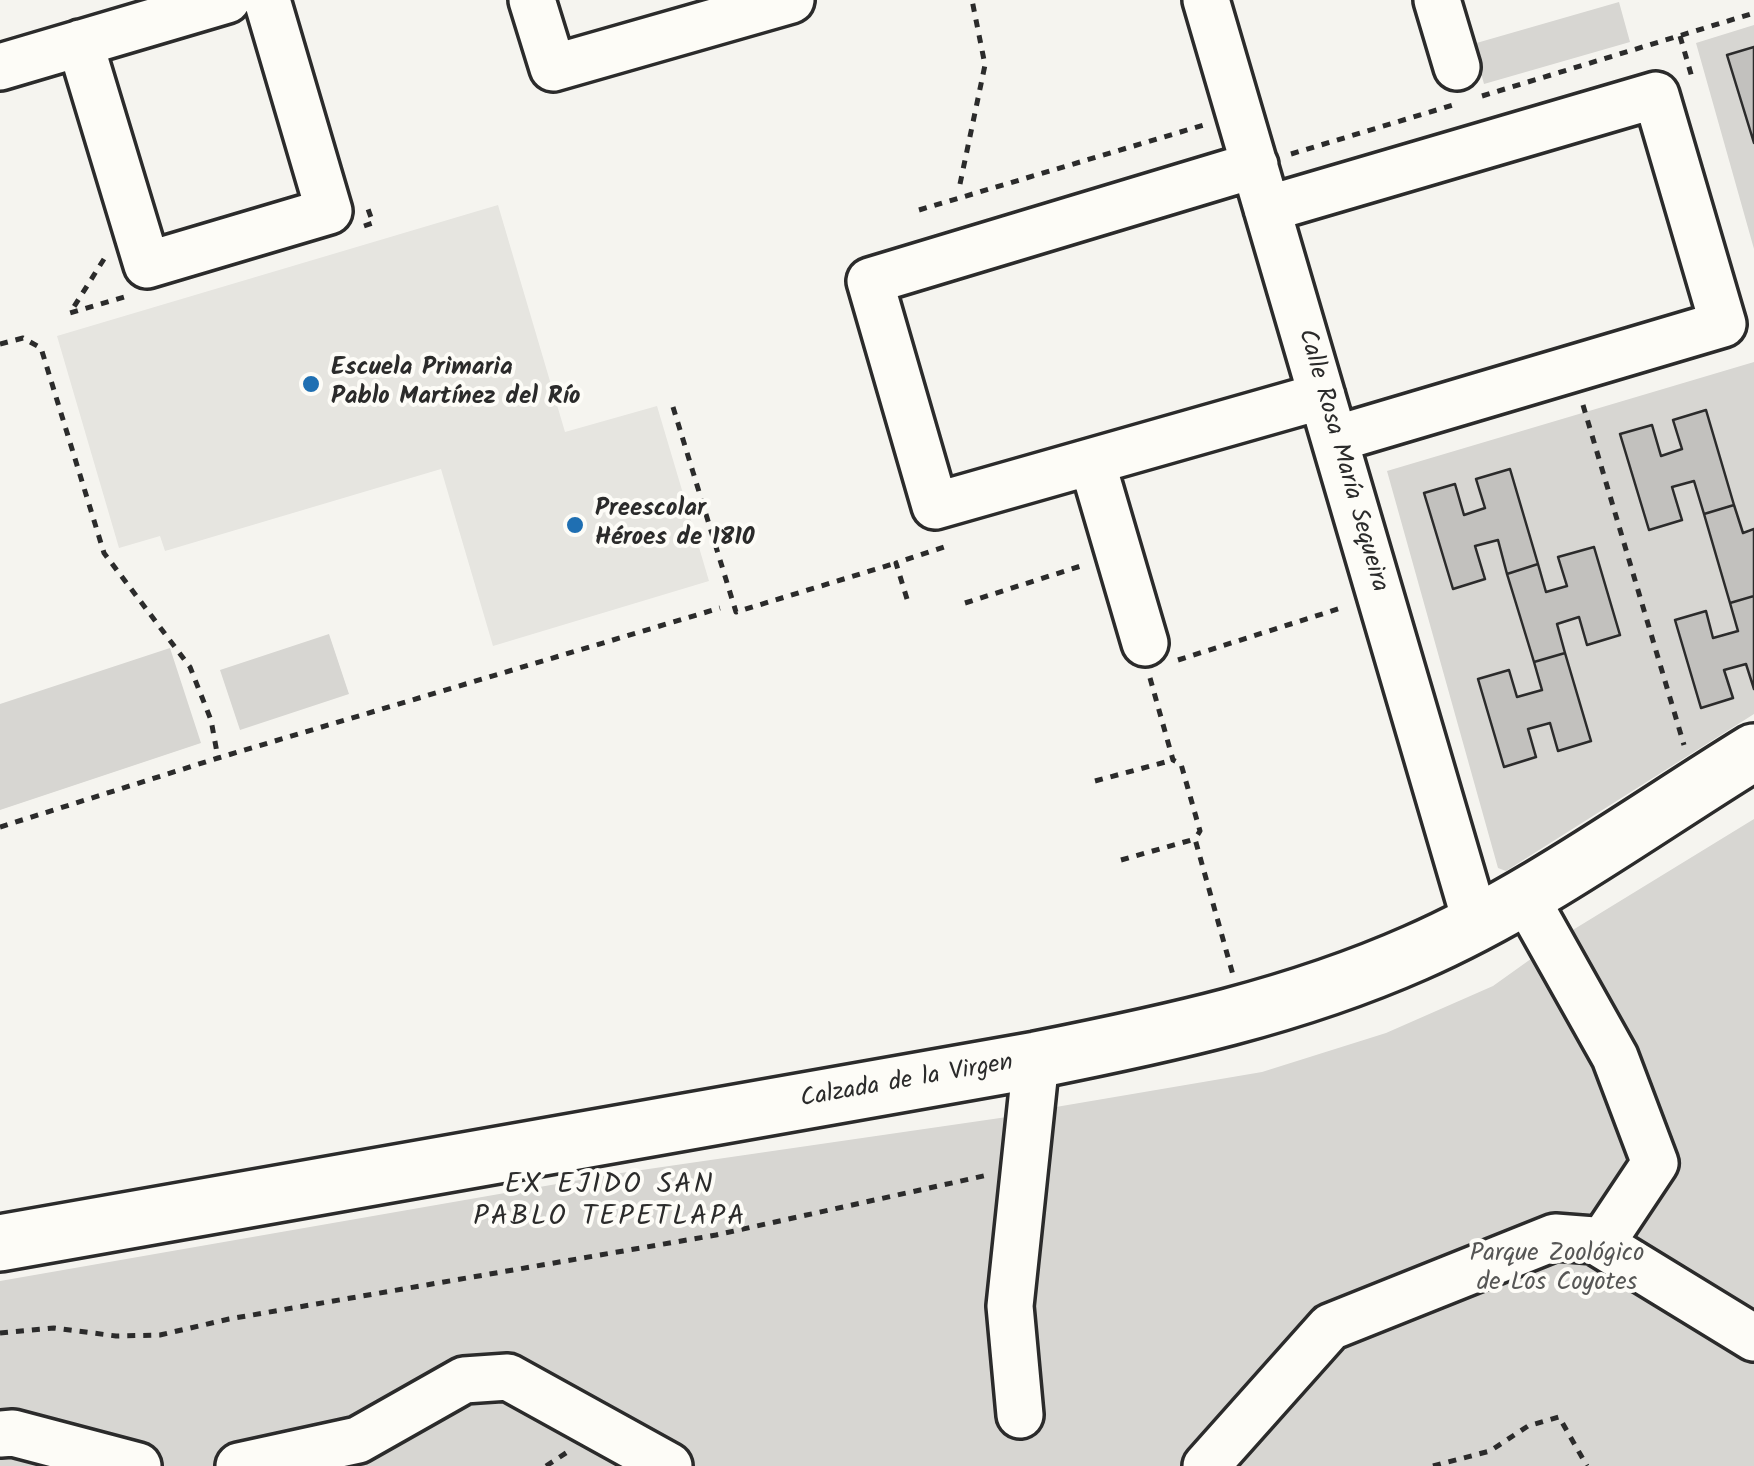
<!DOCTYPE html>
<html>
<head>
<meta charset="utf-8">
<style>
	body { margin:0 }
	canvas { display:block; background:#f5f4ef }
</style>
</head>
<body>
<canvas width="1754" height="1466"></canvas>
<script>
const g = document.querySelector('canvas').getContext('2d');
g.lineJoin = 'round';
function paint(path, color) { g.fillStyle = color; g.fill(path, 'evenodd'); }
function stroke(path, color, width, dash) { g.strokeStyle = color; g.lineWidth = width; g.lineCap = dash ? 'butt' : 'round'; g.setLineDash(dash || []); g.stroke(path); }
function write(font, color, halo, rows, align = 'center') {
  g.font = font + ' Kalam,sans-serif'; g.lineWidth = 8; g.setLineDash([]); g.textBaseline = 'middle'; g.strokeStyle = halo; g.fillStyle = color; for (const [text, x, y, turn = 0] of rows) {
    g.save(); g.translate(x, y); g.rotate((+turn || 0) * Math.PI / 180); g.textAlign = isNaN(turn) ? turn : align; if (halo) g.strokeText(text, 0, 0); g.fillText(text, 0, 0); g.restore();
  }
}
const built = new Path2D(`
	M498 205 565 432 657 406 709 581 493 646 441 469 165 551 160 536 119 548 57 336Z`);
const green = new Path2D(`
	M1619 2 1630 42 1484 84 1473 44Z
	M1754 25V249L1696 43Z
	M1754 362V714L1506 871 1498 868 1387 471Z
	M329 634 349 694 240 730 220 670Z
	M170 648 201 743 0 810V704Z
	M1754 819V1466H0V1281L614 1174 1007 1117V1186L1050 1108 1262 1072 1386 1033 1493 986 1563 936Z`);
const building = new Path2D(`
	M1754 47V143L1727 55Z
	M1706 410 1734 505 1704 514 1694 481 1672 487 1682 520 1649 530 1620 434 1652 425 1661 456 1682 449 1673 420Z
	M1510 469 1538 564 1507 574 1498 540 1475 546 1485 579 1453 589 1424 493 1455 484 1464 515 1485 508 1476 479Z
	M1734 505 1743 533 1754 529V596L1730 603 1704 514Z
	M1594 547 1620 635 1587 645 1579 617 1557 624 1565 653 1534 662 1507 574 1538 564 1546 592 1567 586 1558 557Z
	M1754 596V689L1746 664 1724 670 1733 698 1701 708 1675 620 1706 611 1713 638 1738 631 1730 603Z
	M1565 653 1591 741 1558 751 1550 723 1528 729 1536 757 1504 767 1478 679 1509 670 1517 697 1542 690 1534 662Z`);
const path = new Path2D(`
	M1680 36 1693 81
	M1482 96 1754 13
	M1291 154 1453 105
	M960 184 985 65 972 0
	M919 210 1204 125
	M364 226 373 223 368 209
	M104 259 70 313 128 296
	M0 344 23 338 41 348 104 553 190 667 211 720 218 758
	M1583 405 1684 745
	M673 407 736 612 896 563
	M907 599 896 563 947 546
	M965 603 1084 565
	M1178 660 1344 607
	M1150 678 1173 760 1181 764 1200 831 1195 839 1233 975
	M1095 781 1173 760
	M0 827 218 758 720 608
	M1121 860 1195 839
	M0 1333 54 1328 116 1336 160 1335 229 1319 716 1235 988 1175
	M546 1466 569 1451
	M1433 1466 1490 1451 1528 1426 1559 1417 1587 1466`);
const minor = new Path2D(`
	M532 0 553 68 791 0
	M1206 0 1476 923
	M1437 0 1457 67
	M80 43 147 265 329 211 267 0
	M0 67 227 0
	M1255 165 870 281 935 506 1322 396
	M1267 209 1656 95 1723 324 1335 439
	M1092 462 1145 643
	M1524 895 1615 1057 1655 1163 1601 1244
	M1020 1415 1010 1306 1036 1060
	M0 1434 13 1433 138 1466
	M239 1466 358 1440 464 1380 508 1377 669 1466
	M1206 1466 1330 1327 1555 1237 1594 1240 1754 1338`);
const major = new Path2D(`
	M0 1243 1036 1060C1166 1034 1293 1007 1415 953 1532 902 1645 819 1754 752`);
const markers = [
	[311,384,10,"#1f6fb2"],
	[575,525,10,"#1f6fb2"]
];
const poiNames = [
	["Escuela Primaria",331,370],
	["Pablo Martínez del Río",331,399],
	["Preescolar",595,511],
	["Héroes de 1810",595,540]
];
const streetNames = [
	["Calle Rosa María Sequeira",1341,461,74],
	["Calzada de la Virgen",907,1083,-10]
];
const parkNames = [
	["Parque Zoológico",1557,1256],
	["de Los Coyotes",1557,1285]
];
const neighbourhoodNames = [
	["EX EJIDO SAN",610,1187],
	["PABLO TEPETLAPA",610,1219]
];
paint(built, '#e6e5e0');
paint(green, '#d7d6d2');
paint(building, '#c2c1be');
stroke(building, '#2b2b2b', 2.5);
stroke(minor, '#2b2b2b', 52);
stroke(major, '#2b2b2b', 62);
stroke(path, '#2b2b2b', 5, [8, 8]);
stroke(minor, '#fdfcf7', 45);
stroke(major, '#fdfcf7', 55);
for (const [x, y, r, color] of markers) { const dot = new Path2D(); dot.arc(x, y, r, 0, 2 * Math.PI); g.fillStyle = color; g.fill(dot); stroke(dot, '#fdfcf7', 4); }
write('bold 25px', '#2b2b2b', '#fdfcf7', poiNames, 'left');
write('25px', '#2b2b2b', '#fdfcf7', streetNames);
write('25px', '#565655', '#fdfcf7', parkNames);
g.letterSpacing = '2.5px';
write('28px', '#2b2b2b', '#fdfcf7', neighbourhoodNames);
g.letterSpacing = '0px';
</script>
</body>
</html>
